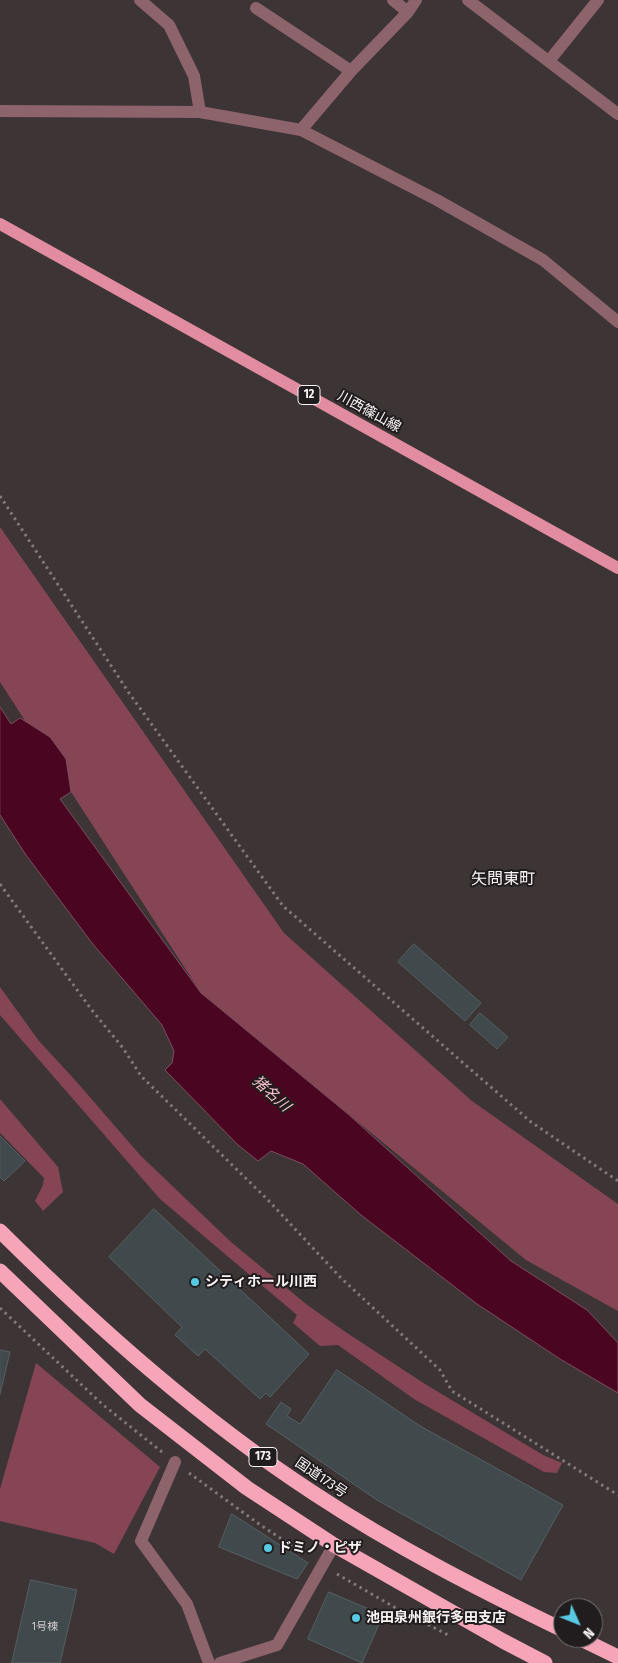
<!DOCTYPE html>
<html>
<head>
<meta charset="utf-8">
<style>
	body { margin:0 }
	#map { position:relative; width:618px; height:1663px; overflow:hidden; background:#3d3436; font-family:"Fira Sans Condensed",sans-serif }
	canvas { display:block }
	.north { position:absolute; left:553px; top:1598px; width:50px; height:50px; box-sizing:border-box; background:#211d1e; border:1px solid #777374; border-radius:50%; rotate:134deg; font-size:14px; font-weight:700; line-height:20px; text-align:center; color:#f9f3f4 }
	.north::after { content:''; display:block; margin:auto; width:18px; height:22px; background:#57c9e3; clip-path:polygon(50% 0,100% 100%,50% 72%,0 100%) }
</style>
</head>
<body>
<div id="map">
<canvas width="618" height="1663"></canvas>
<div class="north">N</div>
</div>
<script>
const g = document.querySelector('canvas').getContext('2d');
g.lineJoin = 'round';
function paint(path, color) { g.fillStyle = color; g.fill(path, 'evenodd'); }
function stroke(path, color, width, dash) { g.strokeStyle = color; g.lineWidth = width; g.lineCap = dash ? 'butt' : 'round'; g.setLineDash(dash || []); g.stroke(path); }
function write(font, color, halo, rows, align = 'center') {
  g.font = font + ' "Fira Sans Condensed","Noto Sans JP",sans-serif'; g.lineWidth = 4; g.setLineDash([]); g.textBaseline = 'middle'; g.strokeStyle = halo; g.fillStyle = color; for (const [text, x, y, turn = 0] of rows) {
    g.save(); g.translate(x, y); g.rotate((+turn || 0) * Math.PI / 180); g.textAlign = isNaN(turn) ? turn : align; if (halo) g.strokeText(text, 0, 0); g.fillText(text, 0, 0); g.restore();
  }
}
const green = new Path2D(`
	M0 527 284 933 472 1101 618 1204V1311L526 1260 201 993 0 682Z
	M0 987 39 1041 75 1080 140 1155 231 1242 306 1304 344 1331 425 1384 543 1455 562 1463 557 1473 544 1472 414 1399 338 1345 320 1346 293 1323 297 1315 160 1199 0 1015Z
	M0 1099 58 1167 63 1192 43 1211 35 1201 43 1185 44 1178 0 1133Z
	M36 1363 160 1467 114 1554 95 1543 0 1521V1489Z`);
const water = new Path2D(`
	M0 707 11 724 20 718 50 737 66 759 71 792 60 799 201 993 348 1114 511 1261 587 1310 618 1343V1393L560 1359 477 1304 361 1215 303 1164 271 1151 258 1161 237 1144 165 1070 172 1063 174 1051 162 1025 92 943 26 855 0 815Z`);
const building = new Path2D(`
	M414 944 481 1003 465 1021 398 962Z
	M480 1013 508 1037 497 1049 470 1025Z
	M0 1136 25 1161 4 1181 0 1177Z
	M154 1209 309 1354 270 1397 266 1393 260 1399 205 1349 198 1356 175 1335 182 1327 109 1257Z
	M0 1350 10 1352 0 1394Z
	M337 1370 420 1426 563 1505 521 1580 377 1500 266 1424 281 1402 291 1409 287 1416 300 1424Z
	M232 1514 308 1563 297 1579 219 1547Z
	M31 1580 77 1590 60 1663H12Z
	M329 1592 383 1615 362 1663 308 1639Z`);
const path = new Path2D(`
	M0 496 129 693 283 906 531 1122 618 1181
	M0 884 91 1009 123 1048 141 1076 267 1199 341 1278 440 1370 452 1391 618 1495
	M0 1308 102 1404 162 1452
	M189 1473 259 1524 306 1555
	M337 1574 396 1608 448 1635`);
const minor = new Path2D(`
	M140 0 169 25 194 76 200 112
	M393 0 408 12
	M468 0 618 114
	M256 8 351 71
	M549 61 598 0
	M0 111 200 112 301 130 437 200 543 260 618 322
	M301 130 351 71 408 12 416 0
	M175 1462 141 1541 187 1604 209 1663
	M220 1663 277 1645 334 1545`);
const major = new Path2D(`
	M0 224 618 568`);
const highway = new Path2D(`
	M0 1231C97 1327 200 1419 315 1494 394 1546 478 1589 563 1630
	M0 1271 140 1405 247 1488 334 1545 503 1641 545 1663
	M579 1638 618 1657`);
const markers = [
	[195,1282,5,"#57c9e3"],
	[268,1548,5,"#57c9e3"],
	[356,1618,5,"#57c9e3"]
];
const numberNames = [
	["1号棟",45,1627]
];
const shields = [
	[309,395,22],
	[263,1457,28]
];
const shieldNames = [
	["12",309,395],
	["173",263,1457]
];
const streetNames = [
	["川西篠山線",369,412,29],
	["国道173号",321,1478,34]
];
const poiNames = [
	["シティホール川西",205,1282],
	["ドミノ・ピザ",278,1548],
	["池田泉州銀行多田支店",366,1618]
];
const waterNames = [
	["猪名川",271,1094,42]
];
const quarterNames = [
	["矢問東町",503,880]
];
paint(green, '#864555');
paint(water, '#4a0620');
stroke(water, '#7e4d60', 1);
paint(building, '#40494c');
stroke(building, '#566062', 1);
stroke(path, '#81797b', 3, [2.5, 4]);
stroke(minor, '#8d636c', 12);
stroke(major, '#e18ca0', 12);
stroke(highway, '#f6a4b7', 15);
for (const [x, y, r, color] of markers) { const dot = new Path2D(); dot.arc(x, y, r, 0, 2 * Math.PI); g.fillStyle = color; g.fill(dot); stroke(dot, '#211d1e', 2); }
write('11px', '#cbc8ca', null, numberNames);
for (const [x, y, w] of shields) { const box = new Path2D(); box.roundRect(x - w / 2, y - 9.5, w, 19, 4); g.fillStyle = '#211d1e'; g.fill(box); stroke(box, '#f9f3f4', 1); }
write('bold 12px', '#f9f3f4', null, shieldNames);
write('14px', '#f9f3f4', '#211d1e', streetNames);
write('bold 14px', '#f9f3f4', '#211d1e', poiNames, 'left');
write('italic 15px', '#f4bfca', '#211d1e', waterNames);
write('16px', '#f9f3f4', '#211d1e', quarterNames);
</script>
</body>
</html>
